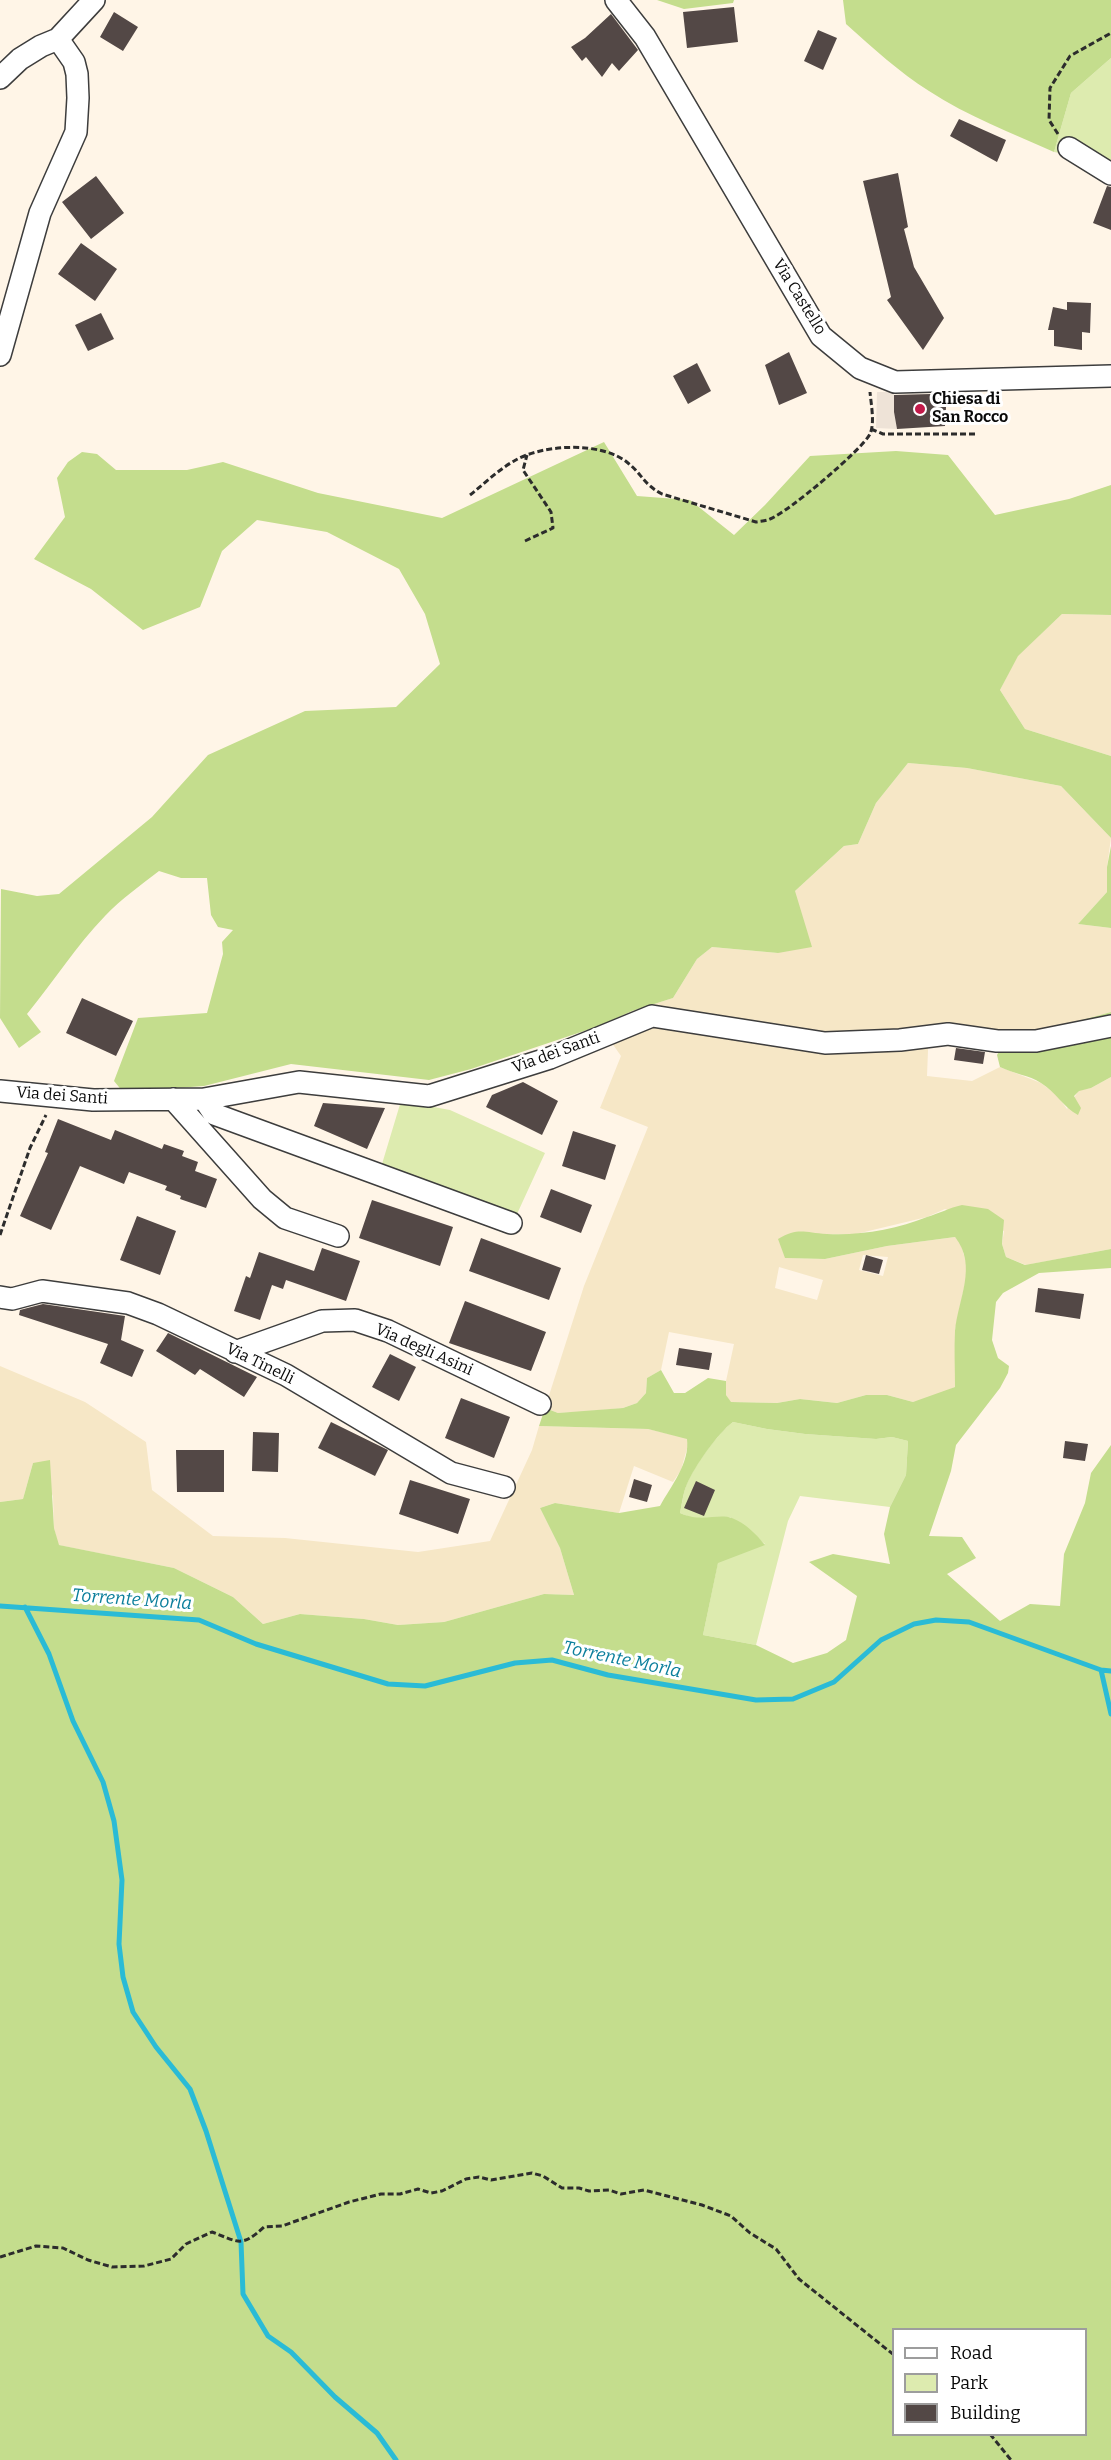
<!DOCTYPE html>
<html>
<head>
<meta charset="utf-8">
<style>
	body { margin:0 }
	#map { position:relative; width:1111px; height:2460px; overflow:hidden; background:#fff5e7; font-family:Bitter,serif }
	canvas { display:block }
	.legend { position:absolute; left:892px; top:2328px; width:195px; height:108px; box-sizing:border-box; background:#fff; border:2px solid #9d9d9d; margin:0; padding:8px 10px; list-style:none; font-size:18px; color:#0a0a0a }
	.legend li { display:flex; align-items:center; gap:12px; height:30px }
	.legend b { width:30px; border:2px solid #9d9d9d }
</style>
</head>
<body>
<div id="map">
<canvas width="1111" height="2460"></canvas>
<ul class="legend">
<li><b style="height:8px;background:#fff"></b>Road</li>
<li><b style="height:16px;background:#ddebaf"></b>Park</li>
<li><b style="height:16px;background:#534846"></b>Building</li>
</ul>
</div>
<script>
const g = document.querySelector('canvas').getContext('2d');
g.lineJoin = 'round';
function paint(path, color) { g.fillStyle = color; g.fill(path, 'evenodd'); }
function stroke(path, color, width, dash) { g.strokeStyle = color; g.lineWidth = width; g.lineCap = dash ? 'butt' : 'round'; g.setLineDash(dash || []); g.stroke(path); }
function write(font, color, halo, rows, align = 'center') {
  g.font = font + ' Bitter,serif'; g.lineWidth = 6; g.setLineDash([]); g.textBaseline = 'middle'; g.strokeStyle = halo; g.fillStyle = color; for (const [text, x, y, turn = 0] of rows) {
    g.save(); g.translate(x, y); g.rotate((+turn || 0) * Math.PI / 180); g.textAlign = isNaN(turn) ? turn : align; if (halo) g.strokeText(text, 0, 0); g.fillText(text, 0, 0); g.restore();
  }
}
const farmland = new Path2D(`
	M1062 614 1111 615V756L1025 729 1000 690 1017 656Z
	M908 763 967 768 1061 786 1111 838 1107 867V892L1078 924 1111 928V1012L1053 1028 1034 1030 1010 1032 929 1025 927 1076 972 1081 1000 1067 1041 1083 1057 1095 1067 1109 1079 1090 1091 1088 1111 1077V1249L1026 1265 1006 1257 1002 1244 1004 1231 945 1209 927 1217 856 1234H826L786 1258 825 1259 887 1246 955 1237 961 1244 966 1263V1279L955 1330V1387L928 1399 913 1402 887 1395H866L837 1403 800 1399 777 1403 730 1402 726 1395V1381L734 1344 669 1332 661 1370 647 1378 646 1393 637 1403 623 1408 581 1412 558 1413 545 1408 584 1286 648 1127 600 1108 621 1056 600 1026 632 1011 673 998 697 959 712 947 778 953 795 891 844 846 858 844 876 803ZM863 1255 888 1257 883 1276 859 1270ZM779 1267 823 1280 817 1300 775 1288Z
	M0 1366 85 1402 146 1442 152 1490 213 1536 285 1538 418 1552 490 1541 532 1450 539 1426 648 1429 687 1438 688 1445 681 1470 673 1482 634 1466 619 1513 555 1503 540 1508 560 1548 574 1595 544 1594 444 1622 398 1625 364 1619 300 1614 263 1624 233 1597 174 1568 58 1545 54 1528 53 1496 33 1463 23 1499 0 1502Z`);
const green = new Path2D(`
	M1111 58V163L1054 152 1071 93Z
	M401 1101 450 1110 545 1153 517 1214 382 1164Z
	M733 1422 767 1429 805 1434 876 1439 892 1437 908 1441 906 1475 890 1507 800 1496 788 1521 756 1645 703 1635 718 1562 765 1544 730 1517 695 1519 680 1513C682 1504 683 1494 686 1486 693 1467 718 1433 733 1422Z`);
const forest = new Path2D(`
	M657 0H734L733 3 684 9Z
	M843 0H1111V58L1071 93 1054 152C1012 133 967 116 929 91 899 72 873 48 846 24Z
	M604 442 637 496 690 500 734 535 765 505 810 456 896 451 948 455 995 515 1069 499 1111 485V615L1062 614 1018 656 1000 690 1025 729 1111 756V838L1061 786 967 768 908 763 876 803 858 844 844 846 795 891 812 947 778 953 712 947 697 959 673 998 632 1011 599 1026 471 1069 429 1080 291 1064 204 1086 123 1092 114 1081 138 1018 207 1013 223 954 222 942 233 930 218 927 211 915 207 878H181L159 871C141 885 121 899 105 916 76 946 54 981 27 1014L41 1032 19 1048 0 1018 1 889 37 896 59 894 152 817 208 755 305 711 396 707 440 664 425 614 399 569 327 532 257 520 222 551 200 607 143 630 91 589 34 559 65 517 57 478 68 462 82 452 97 454 116 470H187L223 462 318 493 442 518Z
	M1111 846V928L1078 924 1107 892V867Z
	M1111 1012V1077L1091 1088 1079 1091 1074 1096 1081 1108 1078 1115C1063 1107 1056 1092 1041 1083 1029 1075 1014 1074 1000 1067L997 1055 1010 1032 1053 1028Z
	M962 1205 988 1209 1004 1220 1002 1244 1006 1257 1025 1265 1111 1249V1268L1039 1273 1003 1293 996 1302 992 1340 998 1358 1009 1366 1008 1373 1000 1388 956 1445 951 1471 929 1536 962 1537 976 1558 947 1574 1000 1621 1030 1604 1060 1606 1064 1554 1085 1503 1091 1473 1111 1445V2460H0V1502L23 1499 33 1463 50 1460 54 1528 59 1545 174 1568 233 1597 263 1624 300 1614 364 1619 398 1625 444 1622 544 1594 574 1595 560 1548 540 1508 555 1503 619 1513 660 1506C671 1486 690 1463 687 1439L648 1429 539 1426 545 1408 558 1413 623 1408 637 1403 646 1393 647 1378 661 1370 674 1393H685L708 1378 726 1381V1395L731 1402 777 1403 800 1399 837 1403 866 1395H887L913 1402 955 1387C955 1369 954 1349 955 1331 958 1299 978 1266 955 1237L887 1246 825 1259 785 1258 778 1239C799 1227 804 1233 827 1234 859 1236 897 1229 927 1217 940 1213 949 1208 962 1205ZM733 1422 767 1429 805 1434 876 1439 892 1437 908 1441 906 1475 890 1507 884 1534 890 1564 833 1554 809 1562 857 1596 846 1640 827 1653 793 1663 756 1645 703 1635 718 1563 765 1545C756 1534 745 1523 732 1518 717 1513 702 1523 680 1513 682 1504 683 1493 687 1484 695 1466 717 1434 733 1422ZM894 2330H1086V2434H894Z`);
const plaza = new Path2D(`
	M877 392H894V412L897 429 876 428Z`);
const stream = new Path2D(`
	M0 1606 199 1620 256 1644 388 1684 425 1686 515 1663 552 1660 608 1675 756 1700 793 1699 834 1682 881 1640 914 1624 936 1620 969 1622 1101 1670 1111 1671
	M25 1607 49 1654 73 1721 103 1782 114 1821 122 1880 119 1944 123 1977 133 2012 156 2047 190 2089 206 2131 241 2242 243 2294 268 2336 291 2352 335 2397 377 2433 396 2460
	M1101 1670 1111 1714`);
const building = new Path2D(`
	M734 7 738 42 687 48 683 12Z
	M114 12 138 27 123 51 100 37Z
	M611 14 638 50 619 71 612 63 602 77 586 57 582 61 571 47 585 38Z
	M818 30 837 38 823 70 804 61Z
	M959 119 1006 140 997 162 950 136Z
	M898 173 908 227 904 229 914 267 944 318 923 350 887 300 891 297 863 181Z
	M96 176 124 213 91 239 62 202Z
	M1107 186 1111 187V230L1093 223Z
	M81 243 117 269 95 301 58 274Z
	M1067 302 1091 303 1090 333 1082 332V350L1054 346V330H1048L1053 307 1067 310Z
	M101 313 114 339 88 351 75 325Z
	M789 352 807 393 779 405 765 365Z
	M697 363 711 391 688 404 673 376Z
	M931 394 939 395 938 407H946L945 426 897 429 894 412V395Z
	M82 998 133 1021 116 1056 66 1033Z
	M956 1048 985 1052 983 1064 954 1060Z
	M523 1082 558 1101 542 1135 486 1107 492 1095Z
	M323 1103 385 1108 367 1149 314 1126Z
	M58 1119 111 1140 115 1130 162 1149 164 1144 184 1151 182 1156 198 1162 195 1171 217 1179 206 1208 180 1199 181 1196 165 1190 167 1186 129 1172 124 1184 80 1166 51 1230 20 1216 48 1153 45 1152Z
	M573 1131 616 1145 605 1180 562 1166Z
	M551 1189 592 1205 581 1233 540 1217Z
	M372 1200 453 1227 440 1266 359 1238Z
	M137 1216 176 1231 160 1275 120 1260Z
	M481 1238 561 1268 549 1300 469 1271Z
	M322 1248 360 1261 346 1301 286 1280 283 1289 272 1285 260 1320 234 1311 246 1276 250 1278 259 1252 314 1271Z
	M866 1255 883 1260 879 1274 862 1270Z
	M1038 1288 1084 1294 1080 1319 1035 1312Z
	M465 1301 546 1332 531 1371 449 1343Z
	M43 1304 125 1316 121 1340 144 1350 132 1377 100 1363 108 1344 19 1315 20 1310Z
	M168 1333 257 1377 244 1397 200 1369 195 1375 156 1351Z
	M679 1348 712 1353 709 1370 676 1365Z
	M390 1354 416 1367 399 1401 372 1387Z
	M461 1398 510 1417 494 1458 445 1438Z
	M331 1422 388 1450 375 1476 318 1448Z
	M253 1432 279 1433 278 1472 252 1471Z
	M1065 1441 1088 1444 1085 1461 1063 1458Z
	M176 1450H224V1492H177Z
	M634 1479 652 1485 647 1502 629 1497Z
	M410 1480 470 1499 458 1534 399 1514Z
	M696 1481 715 1490 704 1516 684 1508Z`);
const path = new Path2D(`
	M1058 134 1049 120 1050 88 1070 56 1111 33
	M871 429 883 434H975
	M470 495C484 484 498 470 514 461 542 444 602 441 628 463 642 474 643 484 662 494L756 522C761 521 766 521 770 519 787 513 862 450 870 434 875 423 871 404 870 392
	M525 541 553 528 551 512 523 470 527 455
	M0 1235 30 1148 46 1115
	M0 2257 36 2246 63 2248 88 2260 112 2267 144 2266 171 2259 186 2244 212 2232C239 2242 241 2248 264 2227L282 2226 349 2202 381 2194H400L418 2189 431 2193 442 2191 466 2179 479 2177 491 2180 532 2173 543 2176 562 2188H579L589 2191 609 2190 621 2194 644 2190 702 2205 731 2216 750 2233 776 2249 799 2279 894 2355
	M990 2434 1011 2460`);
const minor = new Path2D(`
	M616 0 645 37 821 336 860 368 895 382 1111 376
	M0 78 20 59 41 46 58 39 94 0
	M1069 148 1111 174
	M0 355 40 213 76 132 78 98 77 74 74 62 58 39
	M0 1091 93 1100 204 1099 299 1082 429 1096 550 1058 652 1016 825 1043 900 1040 948 1034 997 1041H1036L1111 1026
	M173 1099 262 1199 285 1218 338 1236
	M204 1099 214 1114 511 1223
	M0 1297 12 1299 42 1291 128 1303 158 1314 286 1375 451 1473 504 1487
	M235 1352 322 1321 355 1320 388 1331 540 1404`);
const markers = [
	[920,409,6,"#c21a4a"]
];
const streetNames = [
	["Via Castello",799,297,58],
	["Via dei Santi",556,1053,-20],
	["Via dei Santi",62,1096,4],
	["Via degli Asini",424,1350,24],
	["Via Tinelli",260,1364,26]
];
const poiNames = [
	["Chiesa di",932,400],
	["San Rocco",932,418]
];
const waterNames = [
	["Torrente Morla",132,1600,4],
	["Torrente Morla",622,1660,12]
];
paint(farmland, '#f6e7c6');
paint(green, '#ddebaf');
paint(forest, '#c4dd8d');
paint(plaza, '#eee3d7');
stroke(stream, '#2abbd6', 5);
paint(building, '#534846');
stroke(minor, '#3d3d3d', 24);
stroke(path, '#2c2c2c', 3, [6, 3]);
stroke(minor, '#fff', 21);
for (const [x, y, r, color] of markers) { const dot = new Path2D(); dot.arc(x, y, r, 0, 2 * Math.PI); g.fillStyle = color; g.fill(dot); stroke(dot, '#fff', 2); }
write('16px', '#0a0a0a', '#fff', streetNames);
write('bold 16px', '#0a0a0a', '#fff', poiNames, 'left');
write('italic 18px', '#0c7f9c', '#fff', waterNames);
</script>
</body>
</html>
